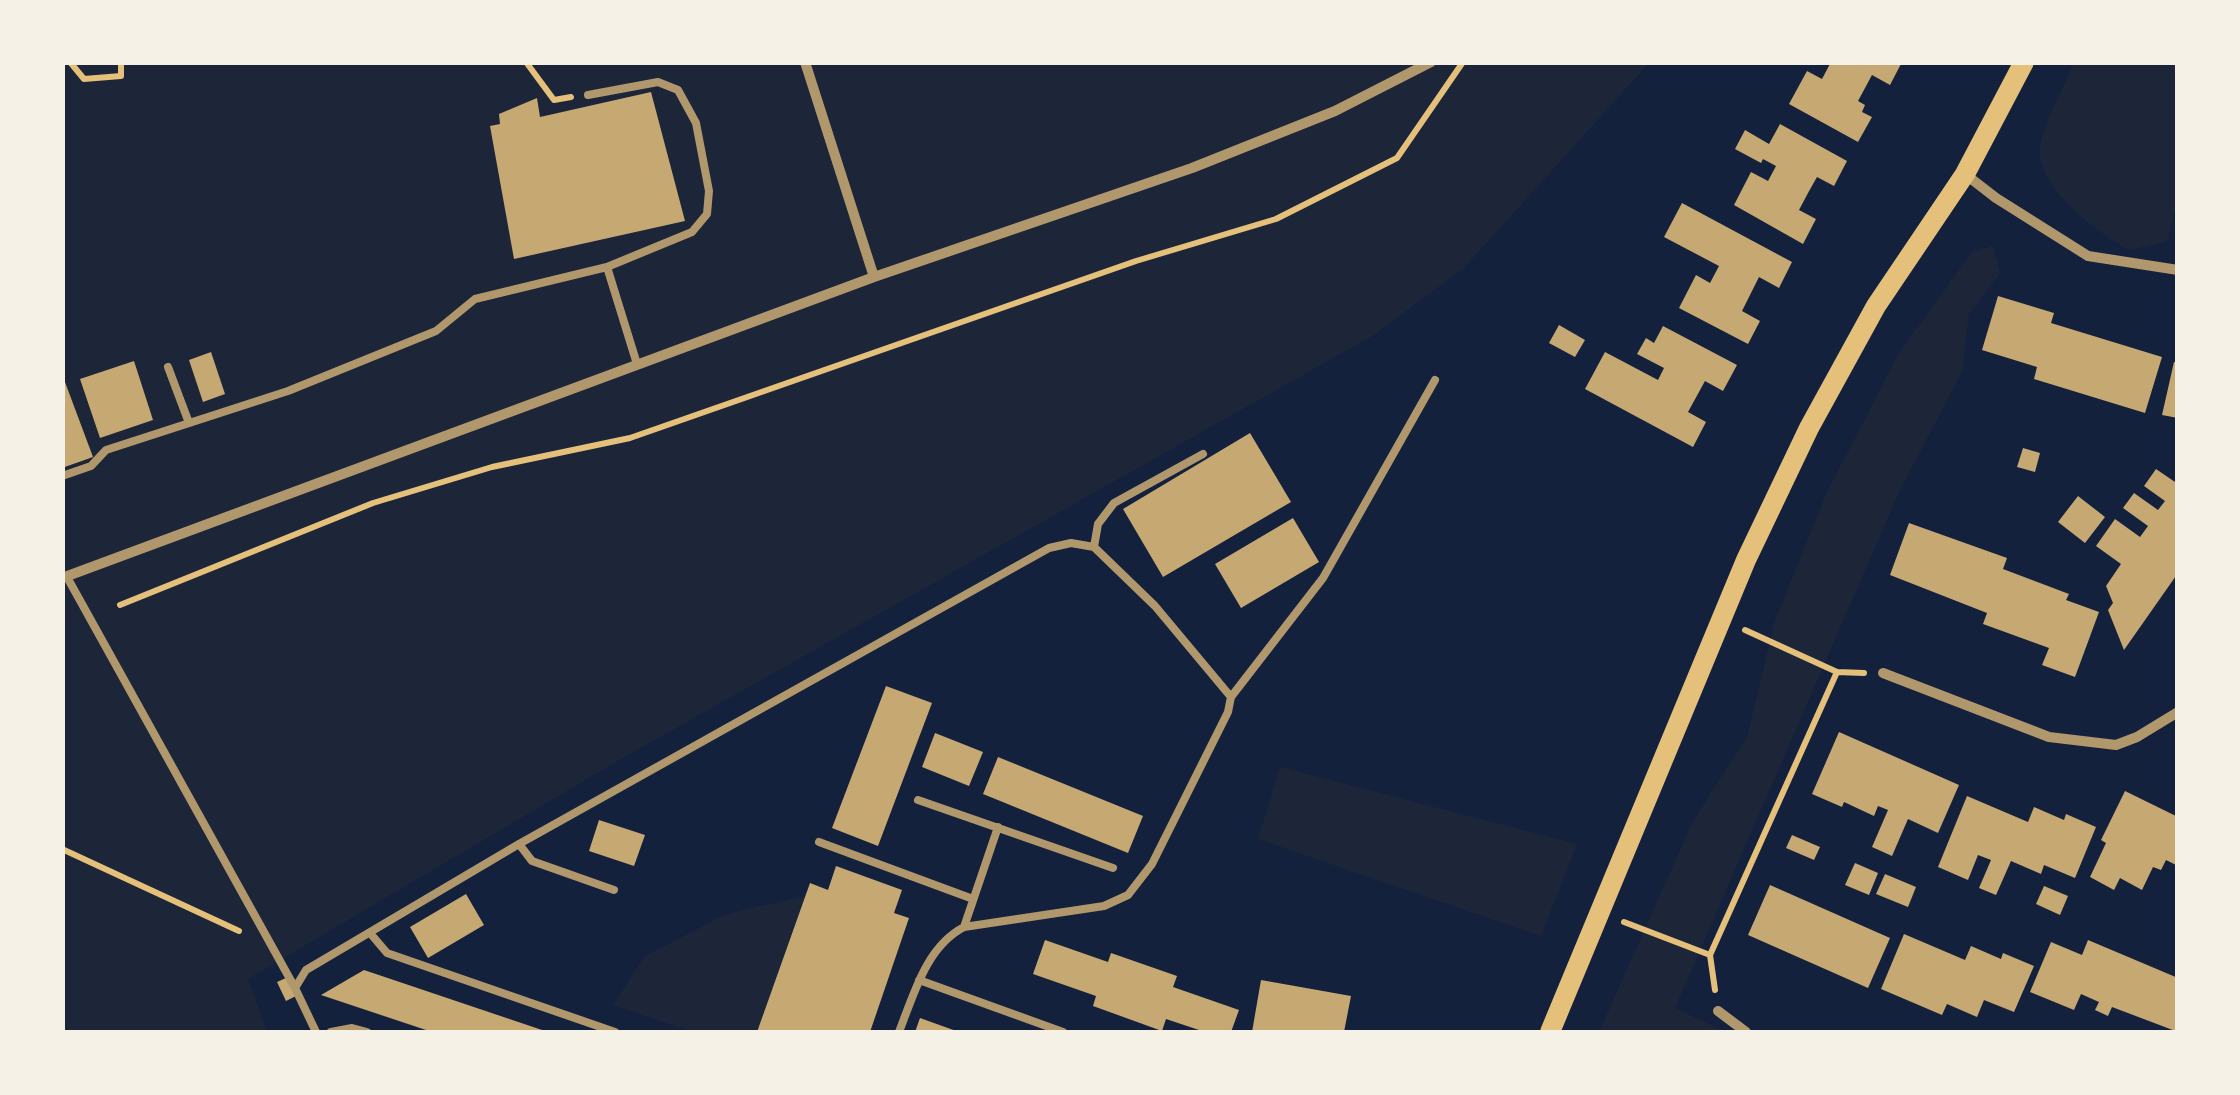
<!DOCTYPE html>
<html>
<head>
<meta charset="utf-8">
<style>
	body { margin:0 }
	#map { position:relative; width:2240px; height:1095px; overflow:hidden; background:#14213d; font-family:Signika,sans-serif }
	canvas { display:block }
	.frame { position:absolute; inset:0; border:65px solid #f6f1e7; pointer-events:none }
</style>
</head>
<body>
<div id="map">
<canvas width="2240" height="1095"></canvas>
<div class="frame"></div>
</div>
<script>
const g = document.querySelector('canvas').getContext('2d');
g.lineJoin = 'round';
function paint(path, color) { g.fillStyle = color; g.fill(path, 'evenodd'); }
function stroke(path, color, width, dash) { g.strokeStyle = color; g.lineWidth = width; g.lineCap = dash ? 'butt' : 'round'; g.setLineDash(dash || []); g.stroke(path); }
const green = new Path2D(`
	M62 63H1649L1464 268 1374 335 621 759 248 979 267 1032H63Z
	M2074 63H2177V201L2167 242 2129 250C2099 233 2037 189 2040 149 2042 127 2065 84 2074 63Z
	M1993 246 2000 273 1969 314 1962 372 1899 492 1675 1008 1726 1032H1599L1693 821 1747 737 1775 621 1826 494 1899 353 1972 252Z
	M1280 767 1577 844 1541 936 1258 839Z
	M805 896 757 1032H693L613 1005 644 957 726 914Z`);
const building = new Path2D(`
	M1831 62H1902L1890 85 1872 75 1858 101 1865 105 1862 112 1872 117 1858 142 1789 104 1807 71 1822 79Z
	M651 92 685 221 514 259 490 126 500 124 499 114 537 98 540 117Z
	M1780 124 1847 161 1834 186 1817 177 1808 193 1799 210 1816 219 1803 244 1734 205 1751 172 1768 181 1776 166 1763 159 1761 163 1735 149 1745 130 1769 144Z
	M1682 203 1792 262 1779 288 1759 277 1742 311 1760 321 1748 344 1679 308 1696 275 1710 283 1719 266 1664 237Z
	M1998 296 2054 313 2051 323 2162 357 2145 413 2034 379 2037 367 1982 350Z
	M1559 325 1585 340 1575 357 1549 343Z
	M1663 326 1737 365 1723 391 1705 381 1688 412 1706 422 1693 447 1585 389 1605 352 1658 380 1664 368 1637 354 1646 338 1654 343Z
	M211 352 225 394 203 402 189 360Z
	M134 361 153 420 100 438 80 379Z
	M2174 362 2178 363V418L2162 415Z
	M62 374 93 457 62 468Z
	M1250 433 1291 502 1163 577 1123 509Z
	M2023 448 2040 453 2035 472 2017 467Z
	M2156 469 2178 484V573L2124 650 2108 610 2113 603 2106 586 2121 564 2096 546 2115 519 2140 537 2148 526 2123 508 2134 493 2158 510 2165 501 2144 486Z
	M2078 496 2105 517 2085 543 2058 522Z
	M1293 518 1319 562 1241 608 1215 564Z
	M1909 523 2007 558 2003 569 2069 594 2066 600 2099 612 2075 677 2042 665 2049 648 1983 624 1987 613 1890 575Z
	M886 686 932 703 878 846 832 828Z
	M1839 732 1959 785 1938 833 1908 819 1892 856 1872 847 1888 810 1878 806 1874 816 1844 802 1842 807 1812 794Z
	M935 733 983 752 969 786 922 767Z
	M998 757 1143 816 1128 853 983 794Z
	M2125 791 2178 817V866L2166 860 2161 870 2153 867 2142 890 2120 878 2114 890 2090 877 2106 843 2101 840Z
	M1967 796 2028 822 2034 807 2064 820 2066 814 2096 827 2075 878 2044 865 2041 874 2011 861 1996 895 1979 888 1991 860 1978 855 1968 880 1938 867Z
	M599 820 645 835 634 866 589 851Z
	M1792 835 1820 847 1814 860 1786 848Z
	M1855 863 1878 873 1869 895 1845 885Z
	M836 866 902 890 894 913 909 918 870 1032H757L810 883 828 890Z
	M1885 874 1916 887 1908 907 1876 894Z
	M1770 885 1890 938 1868 988 1748 935Z
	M2044 886 2068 896 2060 915 2036 904Z
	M466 894 484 925 428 958 410 927Z
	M1904 934 1965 960 1971 946 2001 959 2003 953 2034 966 2014 1012 1984 1000 1977 1017 1947 1004 1942 1015 1881 989Z
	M1045 940 1108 962 1111 953 1177 976 1173 987 1239 1010 1231 1032H1205L1166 1019 1162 1031 1093 1006 1096 996 1033 974Z
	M2088 940 2178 978V1032L2112 1007 2108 1016 2095 1010 2099 1002 2081 994 2074 1010 2030 992 2051 942 2082 955Z
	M364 970 548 1032H432L321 995Z
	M286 978 296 996 286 1001 277 982Z
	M1261 980 1351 996 1344 1032H1252Z
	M920 1018 959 1032H915Z`);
const path = new Path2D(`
	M70 62 84 79 121 76V62
	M526 62 554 100 571 97
	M120 605 373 503 492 467 630 438 1136 261 1276 219 1397 158 1463 62
	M1745 630 1837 672
	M62 849 239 931
	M1624 922 1710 955
	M1715 990 1710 955 1837 672 1864 673`);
const service = new Path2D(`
	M607 267 637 364
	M168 367 189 423
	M62 476 91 466 106 450 288 391 436 331 475 299 607 267 692 232 707 214 709 191 696 123 678 90 658 82 588 95
	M1094 547 1098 524 1114 503 1203 454
	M67 577 295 988
	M1231 697 1323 578 1435 380
	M918 800 1113 868
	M819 842 973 899
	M519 844 532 861 614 890
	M964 927 998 827
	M370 933 387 953 615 1032
	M919 980 1063 1032
	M316 1032 295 988 306 970 519 844 1049 548 1071 543 1094 547 1155 606 1231 697 1228 712 1152 864 1128 895 1104 906 964 927C926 947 914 994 899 1032
	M331 1032 352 1028 367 1032`);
const minor = new Path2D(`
	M805 62 874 277
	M1965 174 1996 198 2088 256 2178 270
	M62 578 874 277 1192 168 1335 111 1431 62
	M1883 673 2049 737 2116 745 2137 737 2178 712
	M1718 1011 1746 1032`);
const secondary = new Path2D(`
	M1550 1032 1746 560 1809 428 1876 306 1965 174 2024 62`);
paint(green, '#1d2539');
paint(building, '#c6a872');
stroke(path, '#e5c07b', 6);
stroke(service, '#b1986c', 8);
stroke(minor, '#b1986c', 10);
stroke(secondary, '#e5c07b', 20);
</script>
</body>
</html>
